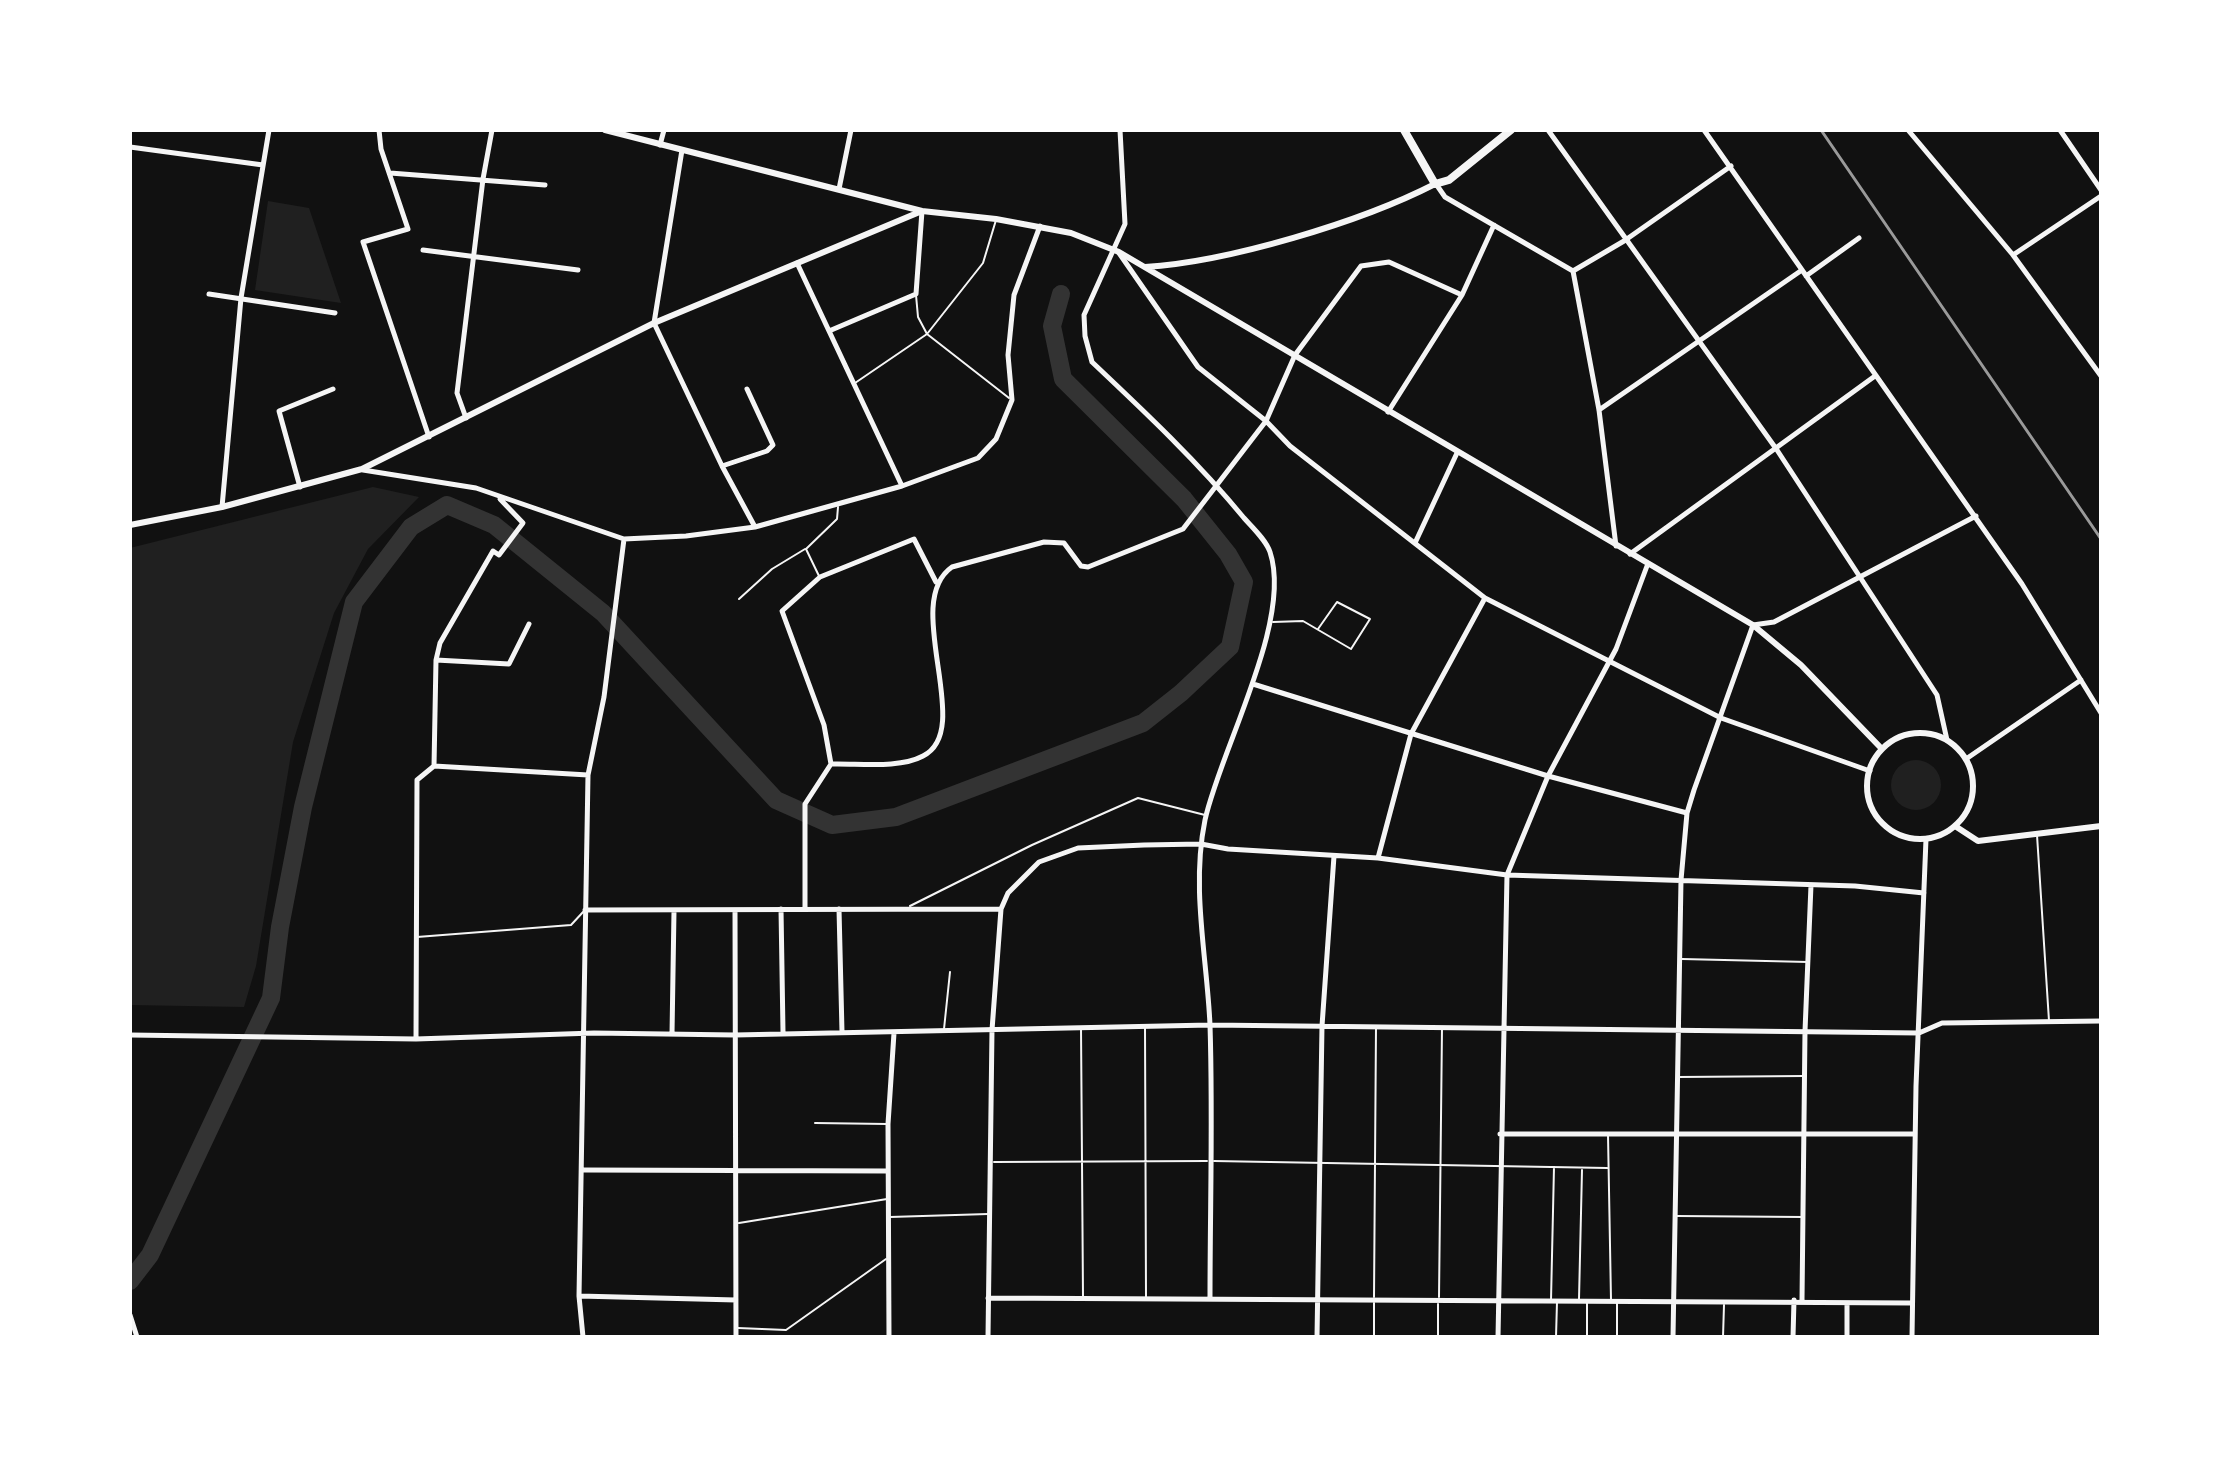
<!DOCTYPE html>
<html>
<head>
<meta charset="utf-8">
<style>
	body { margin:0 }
	#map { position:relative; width:2231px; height:1467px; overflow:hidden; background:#111; font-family:"Varela Round",sans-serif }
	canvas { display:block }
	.frame { position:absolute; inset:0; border:132px solid #fff; pointer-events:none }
</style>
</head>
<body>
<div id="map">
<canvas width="2231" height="1467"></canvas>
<div class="frame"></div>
</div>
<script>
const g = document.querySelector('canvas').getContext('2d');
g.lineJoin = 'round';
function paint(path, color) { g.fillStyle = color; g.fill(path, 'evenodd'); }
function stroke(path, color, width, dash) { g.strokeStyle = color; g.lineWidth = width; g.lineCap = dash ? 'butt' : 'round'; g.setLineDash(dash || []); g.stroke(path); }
const green = new Path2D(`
	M268 201 309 208 341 303 255 290Z
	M373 487 419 497 368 549 334 613 293 742 256 966 244 1007 130 1005V548Z
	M1891 785a25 25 0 1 1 50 0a25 25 0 1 1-50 0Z`);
const river = new Path2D(`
	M130 1281 150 1255 271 998 280 927 303 807 354 602 411 527 447 505 494 525 603 613 776 800 832 825 896 817 1143 723 1181 693 1230 647 1244 582 1228 554 1184 499 1063 379 1052 326 1061 294`);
const service = new Path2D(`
	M916 295 918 317 927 334 1009 398
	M855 383 927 334 983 263 996 220
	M819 576 806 549 837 519 838 507
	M739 599 772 569 805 549
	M1273 622 1303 621 1351 649 1370 619 1337 602 1318 629
	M2037 835 2049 1021
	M910 906 1032 845 1138 798 1205 815
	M417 937 571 925 584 911
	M1682 959 1808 962
	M1145 1027 1146 1297
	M1081 1028 1083 1297
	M944 1029 950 972
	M1678 1077 1804 1076
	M815 1123 887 1124
	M1608 1135 1611 1300
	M1214 1161 1607 1168
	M994 1162 1207 1161
	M1677 1216 1803 1217
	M890 1217 988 1214
	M739 1223 887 1199
	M1374 1297 1376 1027
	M1439 1297 1442 1028
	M1579 1299 1582 1170
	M1551 1300 1554 1167
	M738 1328 786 1330 886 1259
	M1374 1337V1303
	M1438 1337V1304
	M1556 1337 1557 1302
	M1587 1337V1302
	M1617 1337V1302
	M1723 1337 1724 1305`);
const minor = new Path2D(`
	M379 130 381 149 408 229 363 242 429 437
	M1120 130 1125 224 1084 315 1085 336 1092 362C1145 412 1198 462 1244 518 1253 528 1266 540 1270 552 1293 621 1220 750 1205 820 1191 888 1207 957 1210 1025 1213 1116 1210 1208 1210 1298
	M1548 130 1777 450 1937 695 1947 740
	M1704 130 2022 584 2101 713
	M1908 130 2013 255 2101 376
	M2060 130 2101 190
	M660 145 664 130
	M130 147 263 165
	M682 150 654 323 722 466 755 527
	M390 173 545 185
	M1436 184 1445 197 1573 271 1599 410 1616 546
	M839 189 851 130
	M423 250 578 270
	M1119 253 1198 367 1266 421 1290 446 1485 598 1721 718 1870 771
	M2013 255 2101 196
	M797 263 902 486
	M1573 271 1624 241 1731 166
	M1806 276 1859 238
	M209 294 335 313
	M829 331 916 294 922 211
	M1599 410 1802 270
	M1388 412 1462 295 1494 225
	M466 418 457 393 483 179 492 130
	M722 466 767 451 773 445 747 389
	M363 470 476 488 624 539 686 536 755 527 902 486 978 458 996 439 1012 400 1008 355 1014 295 1040 226
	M300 487 279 411 333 389
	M222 507 241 298 269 130
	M1415 543 1457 453
	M1630 554 1875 376
	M436 660 509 664 529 624
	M1253 684 1548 776 1687 813
	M1966 759 2081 680
	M831 764 824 725 782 611 820 577 914 539 936 582
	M434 766 436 660 440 643 493 551 499 555 523 523 500 499
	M434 766 588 775
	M1378 858 1411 734 1485 598
	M805 908V804L831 764C858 763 899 769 923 756 976 730 900 603 952 567L1044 542 1064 543 1081 566 1088 567 1183 529 1266 421 1295 355 1361 266 1389 262 1462 295
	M781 909 783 1032
	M839 909 842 1032
	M585 910 1001 909
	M735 910 736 1337
	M672 1034 674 911
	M130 1035 416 1039 594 1033 735 1035 1210 1025 1919 1033 1942 1023 2101 1021
	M416 1039 417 780 434 766
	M1500 1134H1915
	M584 1170 888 1171
	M579 1296 736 1300
	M988 1298 1912 1303
	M1802 1300 1805 1031 1811 885
	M130 1315 137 1337
	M583 1337 579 1296 588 775 604 697 624 539
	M889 1337 888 1124 894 1033
	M988 1337 992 1030 1001 909 1008 893 1039 862 1078 848 1144 845 1201 844 1228 849 1378 858 1507 875 1855 886 1924 893
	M1317 1337 1322 1026 1334 856
	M1498 1337 1507 875 1548 776 1616 649 1647 566
	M1673 1337 1681 880 1687 813 1694 790 1753 625 1774 622 1976 516
	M1793 1337 1794 1300
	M1847 1337V1303
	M1912 1337 1916 1086 1926 839`);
const tertiary = new Path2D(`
	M605 130 922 211 996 219 1071 233 1119 252 1753 625 1801 665 1881 748
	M1145 267C1228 262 1361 222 1435 184
	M130 525 222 507 362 469 654 323 922 211
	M1867 786a53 53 0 1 1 106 0a53 53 0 1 1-106 0Z
	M1955 826 1978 841 2101 826`);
const primary = new Path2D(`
	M1404 130 1435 184 1449 180 1511 130`);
const rail = new Path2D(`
	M1821 130 2101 539`);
paint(green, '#202020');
stroke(river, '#333', 18);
stroke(service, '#f5f5f5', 2);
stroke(minor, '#f5f5f5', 5);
stroke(tertiary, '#f5f5f5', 6);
stroke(primary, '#f5f5f5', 8);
stroke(rail, '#9a9a9a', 3);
</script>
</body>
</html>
